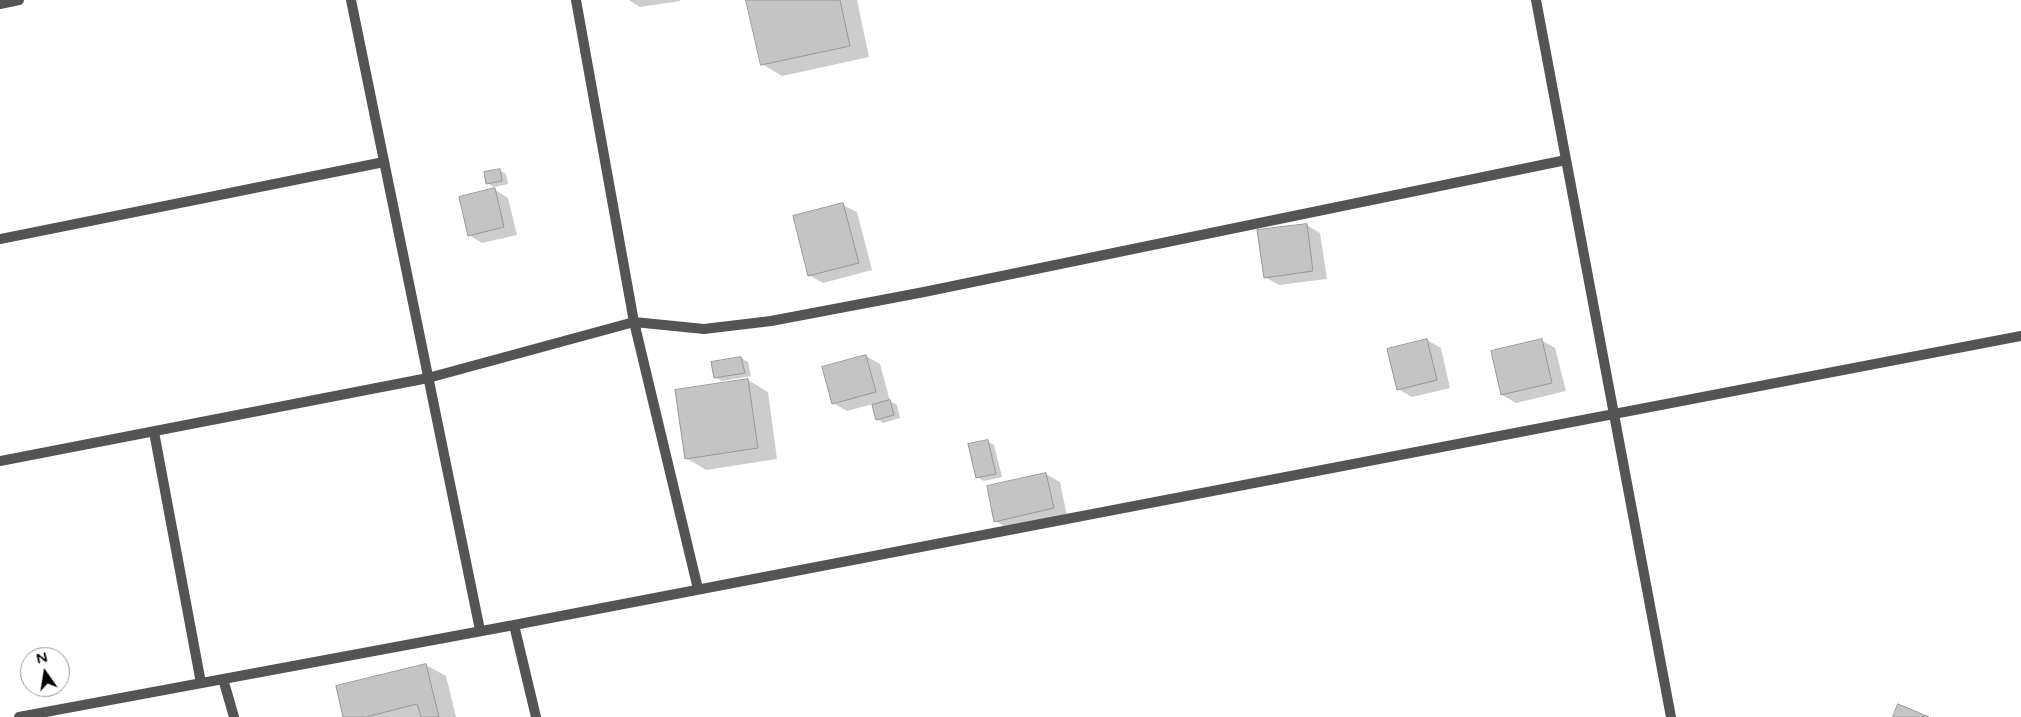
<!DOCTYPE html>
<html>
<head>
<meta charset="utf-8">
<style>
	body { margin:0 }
	#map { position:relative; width:2021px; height:717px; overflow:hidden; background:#fff; font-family:"Varela Round",sans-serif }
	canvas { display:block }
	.north { position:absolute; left:20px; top:647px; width:50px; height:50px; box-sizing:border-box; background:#fff; border:1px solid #999; border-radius:50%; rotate:347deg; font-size:14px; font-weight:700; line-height:20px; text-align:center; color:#000 }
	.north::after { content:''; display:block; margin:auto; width:18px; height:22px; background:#000; clip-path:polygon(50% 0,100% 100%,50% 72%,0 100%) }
</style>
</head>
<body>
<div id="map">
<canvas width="2021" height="717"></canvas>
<div class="north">N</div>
</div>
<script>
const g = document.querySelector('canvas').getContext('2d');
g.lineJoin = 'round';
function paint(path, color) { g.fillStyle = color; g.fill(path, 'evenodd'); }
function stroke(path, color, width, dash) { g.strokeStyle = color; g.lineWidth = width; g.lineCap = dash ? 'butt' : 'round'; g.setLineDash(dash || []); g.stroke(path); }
const shadow = new Path2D(`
	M629 0H680V1L640 7Z
	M748 0H857L869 57 782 76 762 64Z
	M499 170 506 174 508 184 494 187 487 183Z
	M495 190 508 198 517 235 482 243 469 235Z
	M843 205 857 212 872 270 823 283 809 275Z
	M1307 225 1320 233 1327 279 1279 285 1265 277Z
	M1427 340 1441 348 1450 388 1412 397 1398 389Z
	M1541 340 1555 348 1566 391 1516 403 1502 395Z
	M866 356 880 364 890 401 897 405 900 418 883 423 877 419 873 404 847 411 833 403Z
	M741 358 748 362 751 376 722 381 715 377Z
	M748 380 768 392 777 459 706 470 686 458Z
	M987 441 994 445 1002 477 984 481 977 477Z
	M1046 474 1060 482 1067 516 1009 529 995 521Z
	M426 665 446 676 456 717H345Z`);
const building = new Path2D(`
	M746 0H840L850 46 761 65Z
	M500 169 502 181 486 184 484 172Z
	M495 188 504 227 468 236 459 197Z
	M843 203 859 263 808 276 793 216Z
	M1307 224 1313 271 1264 278 1257 230Z
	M1427 339 1437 380 1397 390 1387 349Z
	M1542 339 1552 383 1501 395 1491 351Z
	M866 355 876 392 832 404 822 367Z
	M741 357 745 373 714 378 711 362Z
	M748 379 758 448 685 459 675 390Z
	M890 400 894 415 876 420 872 405Z
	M988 440 996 474 976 478 968 444Z
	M1046 473 1054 508 994 522 987 486Z
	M426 664 439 717H421L417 704 366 717H343L336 686Z
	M1898 704 1929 717H1893Z`);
const minor = new Path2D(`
	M351 0 480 630
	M576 0 634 322 698 589
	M1536 0 1671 717
	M0 4 19 0
	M0 239 384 162
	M154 432 201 683
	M0 461 428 378 634 322 704 329 771 321 924 292 1566 160
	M514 625 536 717
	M223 679 234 717
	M19 717 514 625 2021 336`);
paint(shadow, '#0003');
paint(building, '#c4c4c4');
stroke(building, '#989898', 1);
stroke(minor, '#545454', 10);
</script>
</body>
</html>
